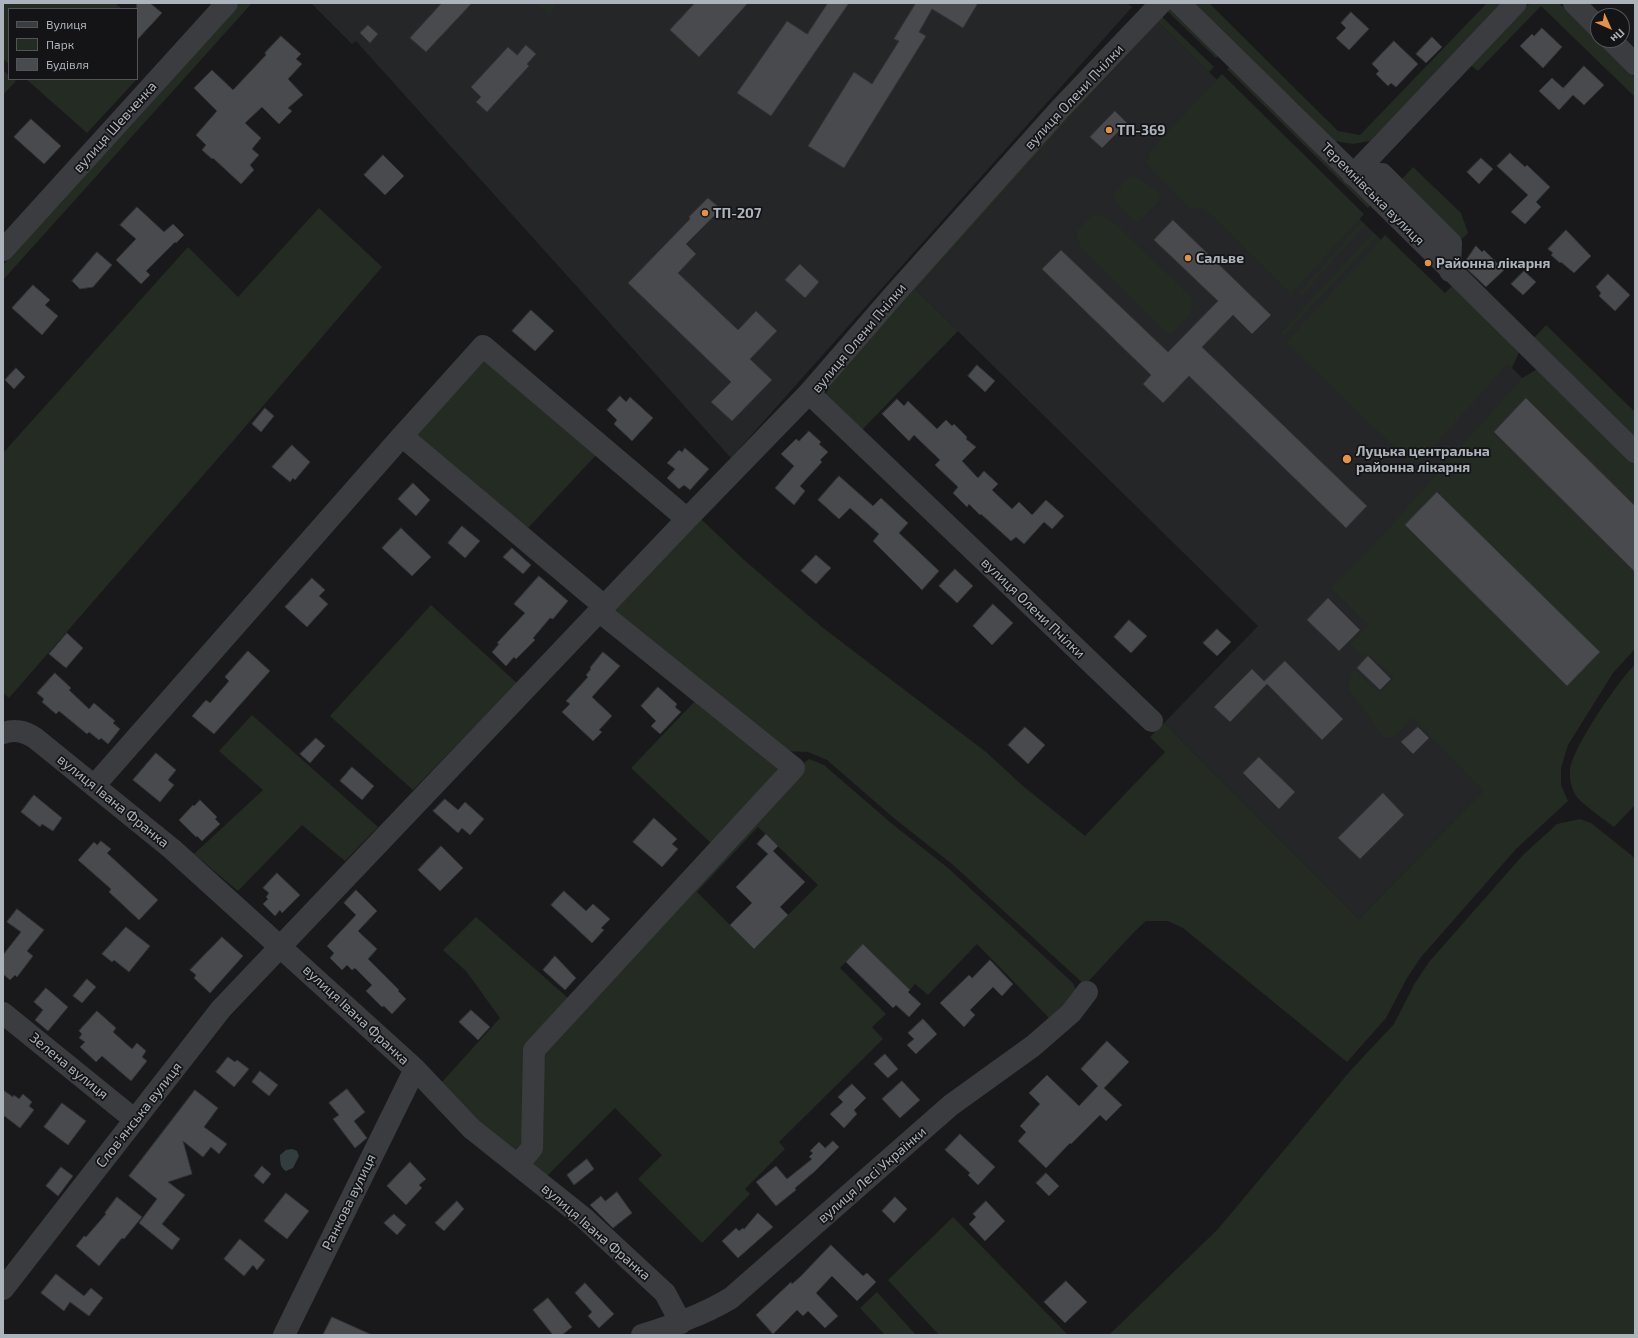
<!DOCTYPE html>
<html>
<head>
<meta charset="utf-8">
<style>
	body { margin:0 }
	#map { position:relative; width:1638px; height:1338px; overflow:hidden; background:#19191b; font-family:"Exo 2",sans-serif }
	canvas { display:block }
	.frame { position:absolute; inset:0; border:4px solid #acb3ba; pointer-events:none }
	.legend { position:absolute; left:8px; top:8px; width:130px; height:72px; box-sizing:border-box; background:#141416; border:1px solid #515458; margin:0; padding:5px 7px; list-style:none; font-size:12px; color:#acb3ba }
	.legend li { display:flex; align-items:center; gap:8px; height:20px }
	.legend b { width:20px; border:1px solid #515458 }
	.north { position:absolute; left:1590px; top:8px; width:40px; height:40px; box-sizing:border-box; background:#141416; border:1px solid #515458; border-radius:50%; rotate:135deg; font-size:11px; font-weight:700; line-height:16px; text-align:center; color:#acb3ba }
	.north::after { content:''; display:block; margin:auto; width:14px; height:18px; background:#e69245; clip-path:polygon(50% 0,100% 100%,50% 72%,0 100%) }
</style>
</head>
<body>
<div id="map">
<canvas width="1638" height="1338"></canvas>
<div class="frame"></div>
<ul class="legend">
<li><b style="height:5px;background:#3a3c40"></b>Вулиця</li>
<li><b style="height:11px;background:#232b23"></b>Парк</li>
<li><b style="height:11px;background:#484a4e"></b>Будівля</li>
</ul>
<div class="north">Пн</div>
</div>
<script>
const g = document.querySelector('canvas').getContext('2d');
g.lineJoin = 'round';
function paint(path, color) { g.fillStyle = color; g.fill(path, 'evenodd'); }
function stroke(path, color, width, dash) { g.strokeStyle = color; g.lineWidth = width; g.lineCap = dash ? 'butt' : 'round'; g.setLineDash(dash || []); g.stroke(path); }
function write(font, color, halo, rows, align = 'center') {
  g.font = font + ' "Exo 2",sans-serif'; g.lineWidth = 3.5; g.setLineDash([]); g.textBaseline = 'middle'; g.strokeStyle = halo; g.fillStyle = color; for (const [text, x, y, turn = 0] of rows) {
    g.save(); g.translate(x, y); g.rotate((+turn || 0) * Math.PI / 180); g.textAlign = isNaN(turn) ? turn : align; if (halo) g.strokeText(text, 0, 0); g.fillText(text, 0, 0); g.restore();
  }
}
const built = new Path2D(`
	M311 3H1127L1132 7 731 458 356 41 352 44Z
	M1157 21 1635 488V635L1359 919 1164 723 1258 626 916 290Z`);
const green = new Path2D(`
	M3 3H115L122 9H9V64L3 59Z
	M240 3H252L3 280V265Z
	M535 3H556L550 17Z
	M1190 3H1209L1338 131 1360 135 1487 3H1504L1370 141 1353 144 1334 141 1295 101 1291 103Z
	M1530 3H1559L1635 77V97L1541 6 1478 71 1469 64Z
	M1169 5 1220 54 1216 58 1165 9Z
	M1158 13 1214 67 1209 72 1157 21 916 290 958 331 858 434 827 401 826 393 831 381Z
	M1231 66 1372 204 1368 208 1227 69Z
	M3 70 9 75V79H14L16 81 3 95Z
	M1222 74 1364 214 1291 294 1205 209 1189 208 1150 168 1147 162 1148 154Z
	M26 79H137L87 133Z
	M1413 167 1461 213 1468 233 1462 239 1401 180Z
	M1131 177H1136L1159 192 1160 200 1139 221H1133L1114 200V194L1126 180Z
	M319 208 382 267 233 441 9 698 3 693V453L188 247 238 297Z
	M1096 215 1103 216 1114 223 1191 297V313L1172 334 1166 332 1080 246 1076 232 1091 216Z
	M1362 222 1365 225 1303 294 1296 296Z
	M1373 233 1377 236 1284 336 1281 333Z
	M1385 235 1445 293 1455 283 1521 348 1512 368 1507 364 1420 462 1408 460 1286 342Z
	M1546 325 1635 412V441L1532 340Z
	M483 355 598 453 528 528 410 437Z
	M1541 367 1635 461V649L1613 673 1568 745 1561 768V785L1568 801 1516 849 1421 957 1407 978 1386 1018 1347 1062 1183 928 1168 921H1146L1134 932 1085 985 952 864 895 819 827 760 808 752 781 751 608 612 698 516 744 560 822 627 986 752 1023 786 1085 836 1165 752 1150 737 1164 723 1359 919 1483 791 1413 718 1394 737 1384 738 1348 688 1353 668 1379 693 1394 678 1367 653 1363 657 1350 644 1369 625 1331 588 1383 535 1522 378Z
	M431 605 517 683 413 790 330 716Z
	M1635 664V805L1614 827C1606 821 1581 803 1576 796 1572 789 1569 779 1570 770 1573 746 1618 682 1635 664Z
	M698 698 786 769 529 1048 527 1146 516 1159 442 1082 500 1018 466 971 443 950 476 917 568 998 711 843 631 768Z
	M252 715 378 827 345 861 302 825 238 891 194 854 263 790 219 751Z
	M809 759 824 765 891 823 948 868 1073 983 1076 990 1074 1000 1049 1018 977 944 928 995 915 984 910 990 863 944 840 968 886 1014 872 1027 883 1039 779 1142 785 1149 745 1189 750 1194 702 1243 638 1179 662 1155 615 1108 543 1180 524 1166 539 1052 800 766ZM758 827 818 885 754 949 697 892Z
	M1580 819 1591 823 1635 858V1335H1109L1218 1229 1351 1070 1394 1024 1415 983 1429 962 1523 855 1557 824Z
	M953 1217 1068 1335H939L888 1280Z
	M877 1292 916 1335H885L860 1308Z`);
const water = new Path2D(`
	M292 1149 297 1151 299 1156 293 1168 286 1171C280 1168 280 1161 280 1155L286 1150Z`);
const building = new Path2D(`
	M137 3H150L162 13 137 40Z
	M442 3H472L426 52 410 38Z
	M695 3H748L699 57 670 30Z
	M828 3H849L771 116 737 93 787 21 807 34Z
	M916 3H978L963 28 932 9 919 32 926 36 844 168 808 146 854 72 872 84 899 41 894 39Z
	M1351 12 1369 29 1349 50 1336 38 1346 28 1341 23Z
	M368 25 378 34 370 43 360 33Z
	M1542 28 1562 47 1543 68 1520 46 1532 34 1534 36Z
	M281 36 301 54 296 59 302 64 288 79 303 95 288 108 292 111 279 124 262 107 245 123 261 138 252 149 259 155 250 165 254 170 241 184 213 158 212 159 202 150 206 145 196 135 217 111 194 88 212 70 233 90 266 55 265 53Z
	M1432 37 1442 47 1426 63 1416 54Z
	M1394 41 1418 64 1396 87 1391 83 1388 86 1376 74 1379 71 1372 64Z
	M526 45 536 54 527 64 529 66 487 112 476 102 481 97 471 87 508 47 517 55Z
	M1584 66 1604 85 1584 105 1573 95 1559 110 1539 91 1552 78 1563 88Z
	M1115 111 1127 123 1102 148 1090 137Z
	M31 119 61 146 44 164 14 137Z
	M1510 153 1525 167 1527 165 1550 187 1536 202 1541 207 1525 224 1511 212 1528 195 1497 166Z
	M383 155 404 176 385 195 364 175Z
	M1481 158 1493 169 1479 184 1467 172Z
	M708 198 721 209 686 244 696 254 678 273 738 330 756 311 777 331 750 359 772 380 732 421 711 402 731 382 628 283 690 219 689 217Z
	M137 207 164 232 173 224 184 235 176 243 175 242 146 271 150 275 141 284 116 260 136 239 120 225Z
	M1173 220 1271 315 1252 334 1233 315 1202 347 1367 506 1346 528 1189 376 1163 403 1143 384 1151 375 1042 269 1061 250 1168 352 1218 301 1154 240Z
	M1566 230 1591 256 1574 273 1561 262 1560 263 1551 255 1553 253 1548 249Z
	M1476 246 1482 252 1484 250 1504 270 1486 287 1466 268 1469 265 1465 262Z
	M97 252 112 265 93 287 80 289 72 281Z
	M800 264 819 282 805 298 785 280Z
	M1524 271 1536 282 1523 295 1511 284Z
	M1608 274 1630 295 1615 311 1599 296 1601 293 1596 287Z
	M33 285 50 300 45 305 58 316 42 335 12 308Z
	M531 310 554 331 535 351 512 331Z
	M977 365 995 381 985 392 968 376Z
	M16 368 25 377 14 389 5 380Z
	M620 396 626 402 630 397 653 418 632 441 614 424 617 420 607 410Z
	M1526 398 1635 506V572L1494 432Z
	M897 399 904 406 908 401 937 429 946 420 952 426 954 424 967 437 966 439 976 447 962 461 978 478 984 471 998 484 992 490 1012 509 1019 502 1032 515 1046 500 1064 516 1052 529 1044 522 1024 544 1016 537 1011 541 981 514 980 515 969 504 967 507 953 493 958 487 935 465 940 460 914 435 909 441 882 414Z
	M265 408 274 416 261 432 252 424Z
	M809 431 821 442 819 444 828 452 820 460 822 462 800 486 805 491 794 505 775 488 794 466 781 454 796 439 799 441Z
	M292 445 310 462 295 480 293 478 290 482 272 467Z
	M685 448 709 469 690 490 684 485 679 489 667 478 675 469 667 463 679 450 682 452Z
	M839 476 873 506 881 498 908 523 899 533 939 571 922 590 873 541 879 534 850 508 839 519 818 500Z
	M413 483 430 500 416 516 398 499Z
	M1437 492 1600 652 1567 686 1405 525Z
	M462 526 480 541 465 558 448 543Z
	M401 528 431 557 412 576 382 548Z
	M512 548 531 565 523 574 503 557Z
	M816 555 831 568 816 584 801 571Z
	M955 569 973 586 957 603 939 586Z
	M539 576 568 601 553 619 550 618 533 638 535 640 516 659 514 657 506 666 492 652 499 644 497 643 525 613 514 604Z
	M312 578 325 590 319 596 328 604 307 627 285 607Z
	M1328 598 1360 630 1339 651 1307 620Z
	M993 604 1013 623 992 645 973 626Z
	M1129 620 1147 636 1131 653 1114 637Z
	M1217 629 1231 642 1217 656 1203 643Z
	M67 633 83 648 66 668 49 654Z
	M248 651 270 671 214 734 192 716 206 700 210 703 229 681 225 677Z
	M603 652 620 666 592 697 612 716 599 730 602 732 593 741 562 712 570 704 566 701 588 677 586 675 591 669 590 668Z
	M1368 656 1391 679 1380 690 1357 668Z
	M1285 661 1343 719 1322 740 1267 684 1230 722 1214 707 1252 669 1264 681Z
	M55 673 71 688 69 690 89 709 94 703 115 721 113 723 120 729 108 744 101 738 99 740 89 732 87 734 59 711 56 714 42 702 44 699 37 693Z
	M658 687 677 704 675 707 681 712 660 734 651 726 656 721 641 706Z
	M1025 727 1045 745 1028 764 1008 745Z
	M1418 727 1429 738 1413 754 1401 742Z
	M316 738 325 746 310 763 300 754Z
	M156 753 176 770 168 780 174 785 160 802 133 780Z
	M1259 757 1295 792 1279 809 1243 773Z
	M352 767 374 786 362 800 340 781Z
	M1383 793 1404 815 1360 859 1338 838Z
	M34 795 62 818 53 831 42 824 40 827 21 812Z
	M445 799 458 810 465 802 484 819 470 835 462 828 458 833 433 811Z
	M200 800 217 817 215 819 220 824 202 841 197 836 196 837 179 820 193 805 194 806Z
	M654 818 677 839 672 844 678 849 662 867 633 842Z
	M766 834 778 846 773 851 805 882 780 907 788 915 754 949 730 925 752 903 736 887 768 854 757 844Z
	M101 841 111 849 107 853 158 900 139 920 109 892 111 889 78 860 94 842 97 845Z
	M441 846 463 868 440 891 418 870Z
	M277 873 300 895 282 913 280 910 275 916 263 904 268 899 266 897 269 893 263 888Z
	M356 890 377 911 358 931 377 949 368 959 399 990 398 991 406 999 392 1014 384 1006 382 1007 366 991 372 985 355 968 352 970 347 965 342 970 330 958 334 953 327 946 356 915 344 903Z
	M564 891 586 911 593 904 610 919 601 928 604 930 592 943 551 905Z
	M17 909 44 930 27 951 33 956 17 977 15 975 10 980 3 974V955L21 932 7 922Z
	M126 927 150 946 129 972 114 960 112 962 102 954Z
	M222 937 243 956 210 993 194 978 196 975 190 970Z
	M863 944 910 990 908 992 921 1004 909 1017 896 1005 893 1008 846 962Z
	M555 956 576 978 565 990 543 970Z
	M990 960 1013 984 1002 996 993 987 970 1010 975 1015 964 1027 940 1003 969 975 972 978Z
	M87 979 96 987 82 1003 73 996Z
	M46 988 68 1007 48 1031 35 1020 43 1010 34 1002Z
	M471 1010 490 1027 478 1040 459 1022Z
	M97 1011 116 1028 113 1032 132 1049 137 1043 146 1051 142 1057 147 1061 131 1081 102 1056 96 1062 80 1047 85 1042 79 1038 82 1034 79 1031Z
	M923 1019 937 1034 916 1054 907 1045 914 1039 908 1033Z
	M1107 1041 1129 1062 1104 1088 1122 1105 1106 1121 1100 1115 1071 1144 1070 1143 1046 1168 1018 1141 1026 1132 1020 1126 1040 1104 1029 1093 1047 1075 1079 1106 1098 1086 1081 1069Z
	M885 1054 898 1069 888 1078 874 1064Z
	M228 1057 235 1062 237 1060 249 1069 234 1087 216 1072Z
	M260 1071 278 1085 269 1096 252 1082Z
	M902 1081 920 1100 900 1118 882 1099Z
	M852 1084 866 1098 854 1110 857 1114 844 1128 830 1114 843 1102 838 1097Z
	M347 1089 365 1112 354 1121 367 1138 355 1148 333 1119 339 1115 329 1103Z
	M3 1090 13 1097 14 1095 19 1099 23 1094 32 1102 29 1106 34 1110 20 1128 3 1115Z
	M195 1090 218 1108 204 1127 227 1144 219 1154 211 1147 203 1157 183 1141 192 1174 168 1182 185 1195 162 1224 180 1239 172 1250 139 1223 157 1199 129 1176Z
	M62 1103 86 1121 68 1145 44 1127Z
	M960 1134 995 1167 978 1185 968 1175 970 1173 945 1150Z
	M833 1141 839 1147 814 1172 795 1188 796 1190 776 1206 756 1182 776 1166 787 1179 812 1159 809 1157 813 1153 810 1151 819 1142 825 1148Z
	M587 1159 594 1169 574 1185 567 1175Z
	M410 1162 426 1179 419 1185 422 1188 406 1205 387 1186Z
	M262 1166 271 1174 263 1184 254 1176Z
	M61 1167 73 1176 58 1196 46 1186Z
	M1046 1173 1059 1186 1049 1196 1036 1183Z
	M617 1192 632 1213 613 1228 590 1205 601 1196 605 1201Z
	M286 1193 309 1211 287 1239 264 1221Z
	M117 1197 142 1217 124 1239 122 1238 99 1266 76 1246 84 1236 86 1237 106 1214 105 1213Z
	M895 1197 907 1209 894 1223 882 1211Z
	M457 1201 464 1209 444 1231 435 1223Z
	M986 1201 1005 1221 985 1241 969 1224 976 1217 973 1214Z
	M758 1213 773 1227 738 1258 722 1241 736 1228 739 1231 743 1228 744 1229Z
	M394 1214 406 1225 397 1235 384 1223Z
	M240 1239 265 1260 257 1270 253 1265 244 1276 224 1259Z
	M831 1245 863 1276 867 1273 876 1282 857 1301 832 1276 816 1293 838 1316 825 1328 808 1311 803 1316 797 1310 773 1334 756 1315 791 1282 792 1284 800 1277Z
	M56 1274 84 1296 91 1288 103 1298 89 1316 70 1302 64 1311 41 1293Z
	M1066 1281 1087 1302 1065 1323 1044 1302Z
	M585 1283 614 1314 599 1328 588 1316 592 1312 575 1293Z
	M548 1298 572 1327 562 1335H553L533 1310Z
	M332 1317 372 1335H323Z`);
const minor = new Path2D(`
	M1179 3 1388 208 1635 452
	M1574 3 1598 27
	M1611 40 1635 64
	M1353 175 1516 3
	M1353 175 1382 174 1451 243 1450 271
	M3 250 227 3
	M809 393 1152 721
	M402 436 483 346 687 519
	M3 733C15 729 24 731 35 738L172 849 415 1069 472 1129 584 1218 665 1293 681 1323
	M94 786 402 436 604 606
	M3 1013 135 1120
	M518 1165 532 1148 534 1050 794 768 600 612
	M3 1289 221 1009 687 519 809 393 893 296 1060 109 1161 3
	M284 1335 415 1069
	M642 1335C673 1325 703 1315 731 1298L951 1105 1033 1046 1071 1013 1087 992`);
const markers = [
	[1109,130,4,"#e69245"],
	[705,213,4,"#e69245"],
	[1188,258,4,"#e69245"],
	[1428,263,4,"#e69245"],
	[1347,459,5,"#e69245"]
];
const streetNames = [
	["вулиця Олени Пчілки",1074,97,-47],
	["вулиця Шевченка",115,127,-48],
	["Теремнівська вулиця",1373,194,45],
	["вулиця Олени Пчілки",859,338,-50],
	["вулиця Олени Пчілки",1033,608,44],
	["вулиця Івана Франка",113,801,39],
	["вулиця Івана Франка",356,1015,43],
	["Зелена вулиця",69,1066,39],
	["Словʼянська вулиця",139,1115,-52],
	["вулиця Лесі Українки",872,1175,-41],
	["Ранкова вулиця",349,1202,-64],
	["вулиця Івана Франка",596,1232,41]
];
const poiNames = [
	["ТП-369",1117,130],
	["ТП-207",713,213],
	["Сальве",1196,258],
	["Районна лікарня",1436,263],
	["Луцька центральна",1356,451],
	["районна лікарня",1356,467]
];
paint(built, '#252628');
paint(green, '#232b23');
paint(water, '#323d40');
paint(building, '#484a4e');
stroke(building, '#333437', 1);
stroke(minor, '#3a3c40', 22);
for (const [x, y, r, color] of markers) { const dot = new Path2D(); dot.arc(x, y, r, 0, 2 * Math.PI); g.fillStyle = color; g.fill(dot); stroke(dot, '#141416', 1.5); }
write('14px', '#acb3ba', '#141416', streetNames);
write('bold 14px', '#acb3ba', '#141416', poiNames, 'left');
</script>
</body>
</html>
